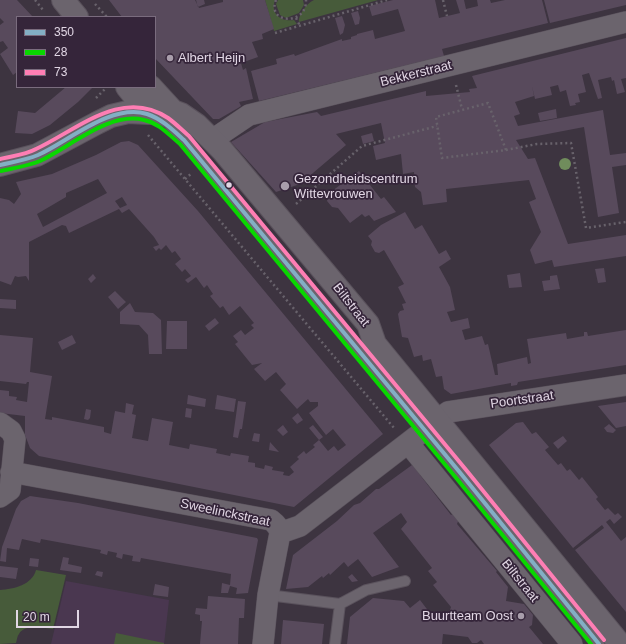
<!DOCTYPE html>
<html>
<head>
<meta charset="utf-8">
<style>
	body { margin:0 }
	#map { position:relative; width:626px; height:644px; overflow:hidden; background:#3d3440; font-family:Arial,sans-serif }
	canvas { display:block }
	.legend { position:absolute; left:16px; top:16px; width:140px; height:72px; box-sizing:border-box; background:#35253a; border:1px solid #7a6c7e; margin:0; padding:5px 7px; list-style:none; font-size:12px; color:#e1d6e4 }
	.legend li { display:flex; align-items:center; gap:8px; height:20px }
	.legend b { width:20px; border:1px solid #7a6c7e }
	.scale { position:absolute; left:16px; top:610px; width:63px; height:18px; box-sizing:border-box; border:2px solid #e1d6e4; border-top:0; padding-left:5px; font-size:12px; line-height:14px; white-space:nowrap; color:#e1d6e4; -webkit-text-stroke:3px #35253a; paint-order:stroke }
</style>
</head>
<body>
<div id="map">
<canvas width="626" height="644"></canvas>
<ul class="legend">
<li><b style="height:5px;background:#83afc4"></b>350</li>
<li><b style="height:5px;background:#09d700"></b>28</li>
<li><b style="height:5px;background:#fe7eb4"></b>73</li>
</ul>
<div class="scale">20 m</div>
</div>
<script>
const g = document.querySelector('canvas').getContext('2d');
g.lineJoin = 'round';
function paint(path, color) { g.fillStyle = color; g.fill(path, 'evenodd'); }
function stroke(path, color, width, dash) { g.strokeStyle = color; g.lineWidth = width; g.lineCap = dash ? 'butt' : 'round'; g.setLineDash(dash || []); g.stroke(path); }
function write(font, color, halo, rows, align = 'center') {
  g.font = font + ' Arial,sans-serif'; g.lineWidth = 3.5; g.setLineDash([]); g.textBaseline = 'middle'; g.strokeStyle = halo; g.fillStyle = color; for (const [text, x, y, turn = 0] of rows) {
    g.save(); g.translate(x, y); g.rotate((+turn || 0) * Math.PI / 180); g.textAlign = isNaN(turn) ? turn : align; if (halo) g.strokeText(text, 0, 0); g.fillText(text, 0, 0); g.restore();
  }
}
const built = new Path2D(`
	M66 581 169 600 164 644H51Z`);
const green = new Path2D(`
	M265 0H275C270 14 281 22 294 20L297 24 274 31Z
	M278 0H303L304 5 299 13 286 18 280 15 276 4Z
	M314 0H378L299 22C298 15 307 3 314 0Z
	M36 570 66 575 53 629C44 628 24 624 19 634 17 636 17 640 16 643L0 644V590C14 589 32 585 36 570Z
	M116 633 164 643V644H114Z`);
const building = new Path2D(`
	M0 0H17L33 17H17V72L13 75 0 54 8 48 3 41 0 42V25L4 22 0 18Z
	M109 0H195L199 8 223 2V0H265L274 29 262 34 263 39 252 42 258 57 241 63 243 70 246 68 253 99 239 102 241 106 238 108 219 119H213L155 58V17H122Z
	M196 0H204L205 4 198 7Z
	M393 0H435L439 18 460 13 456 0H464L466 9 478 6 477 0H490L491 3 505 0H542L548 23 442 49 444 56 259 101 251 71 277 64 276 59 294 54 295 56 342 39V41L351 39V37L357 35V34L373 30 375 39 405 31 398 9 372 16 369 6Z
	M544 0H626V5L550 23Z
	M358 11 360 18 359 24 355 25 351 13Z
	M342 16 345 25 343 33 340 35 335 18Z
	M626 38V78L621 79 625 92 617 94 614 80 612 81 611 77 598 80 602 98 598 99 589 73 582 75 586 92 578 94 580 102 575 103 576 105 570 106 566 90 560 92 558 85 550 87 552 95 535 99 532 86 534 96 515 102 520 114 514 116 518 126 603 110 610 155 626 153V165L612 167 619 213 598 217 584 127 516 140 528 159 535 158 568 244 626 235V256L554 267 552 260 535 264 530 250 541 232 529 202 536 199 529 180 446 189 447 202 423 205 421 192 415 187 414 172 403 174 401 154 376 160 373 146 385 143 381 123 336 134 346 145 300 184 276 192 231 142 265 122 317 112 321 116 426 91V96L470 92 469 89 477 88 472 76Z
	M66 87H93L78 102 50 125 32 134 15 133 18 111 35 113Z
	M556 109 557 118 540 121 538 113Z
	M372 133 374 141 363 144 361 136Z
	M129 141 138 145 198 211 383 434 294 507 39 456 30 448 25 435V416L0 413V390L9 391V396L17 397 16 400 27 402 29 382H27L26 384 0 381V335L33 338 30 372 52 376 45 419 52 420V417L104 427V432L111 434 115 411 125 413 126 403 134 405 132 414 136 415 132 438 148 441 152 418 173 422 169 445 189 449 190 444 217 449 216 453 230 456 231 453 249 456 248 462 255 463V467L264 469 265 465 273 467 272 470 284 472 283 475 289 476 294 472 290 467 299 459 297 457 304 451 306 454 315 447 313 445 319 440 328 451 334 446 338 451 346 445 333 429 326 435 309 413 318 406V402H310L308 399 297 409 280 390 286 384 276 372 265 381 254 369 262 363 252 365 235 344 238 342 233 336 241 330 245 335 254 328 251 325 254 323 240 306 229 315 223 306 220 308 210 296 213 294 207 285 204 288 196 277 188 283 185 280 191 276 185 269 182 272 175 264 181 259 175 251 172 253 166 245 161 250 159 248 156 251 153 247 159 245 154 237 129 209 122 213 119 209 69 233 66 226 62 225 29 242V281L26 276 18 277 15 276 11 285 0 281V198L9 200 14 204 21 194 16 182 52 174 96 155 121 142ZM98 179 107 193 43 227 37 214 66 197V193ZM122 197 127 205 120 208 115 201Z
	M359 171 381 199 384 197 396 212 374 221 369 215 365 217 362 214 350 223 338 208 332 207 327 201 328 194Z
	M405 212 415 229 422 225 439 254 446 250 451 259 439 267 450 287 455 310 447 312 451 322 468 318 470 328 462 330 465 340 482 336 485 345 488 344 495 375H498L497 364 527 357 528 364 531 363 527 339 566 333 567 339 584 336V332H587L588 336 626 330V365L518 382 517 385 511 386V383L451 394 444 389 442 376 436 377 431 359 423 361 422 355 414 357 408 338 402 337 398 314 400 311 404 310 402 304 406 303 398 287 404 284 384 250 379 253 375 252 371 245 372 241 368 236 381 225Z
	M604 268 606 282 598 283 595 269Z
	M520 273 522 287 509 288 507 275Z
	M93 274 96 278 91 283 88 279Z
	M557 275 560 289 544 291 542 281 550 280V276Z
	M115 291 126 302 118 309 108 297Z
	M0 299 16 300V309L0 308Z
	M130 303 135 312 153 313 161 320 162 354H149L148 335 139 325 120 324V312Z
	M215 318 219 323 209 331 205 326Z
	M167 321H187V349H166Z
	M72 335 76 343 62 350 58 342Z
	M188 395 206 399 205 407 187 404Z
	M217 395 236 399 234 412 215 409Z
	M238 401 246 402 242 429H240L238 438 233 437Z
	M626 402V426L616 428 598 406Z
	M186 408 192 409 191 418 185 417Z
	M86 409 91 410 90 418 88 420 84 419Z
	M298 413 303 420 297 424 292 418Z
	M523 422 532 434 536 432 549 447 545 450 558 465 561 463 567 471 570 469 579 480 582 477 598 497 596 499 605 510 608 508 615 515 618 513 622 517 614 524 610 519 606 522 621 541 626 537V612L575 550 604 528 602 525 573 548 489 445 516 423Z
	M609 424 616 430 613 433 607 432 604 428Z
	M283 425 288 432 283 436 277 430Z
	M313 425 323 437 319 440 309 428Z
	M254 433 260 434 259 442 252 441Z
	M563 436 567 441 558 449 553 443Z
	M270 442 279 452 269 450Z
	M412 465 416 467 420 472V475L451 515 454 513 459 519 457 524 497 571 496 572 508 587 506 601 524 604 533 615 532 625 529 627 543 644H484L481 640 477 643H472L468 637 443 634 442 644H347L350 617 373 598 404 601 410 608 420 600 436 621 450 610 451 607 433 585 437 582 428 571 432 568 401 529 407 522 401 513 373 533 399 567 372 577 358 559 348 567 344 562 330 575 329 573 323 578 322 576 308 587 286 589 293 555 337 521 354 505 360 503 376 489H379Z
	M30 496 78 503 257 538 258 540 248 593 236 594 237 588 230 586 228 593H221L222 583 230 585 231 574 141 558 140 562 132 561 133 556 123 554 122 559 116 557 117 553 108 551 107 555 100 553 101 550 41 539 40 543 22 539 19 550 7 548 6 562 0 561 2 547 16 509 21 501Z
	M63 557 69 558 68 564 82 567 81 573 60 570Z
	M30 558 39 559 38 567 29 566Z
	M0 566 18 568 16 579 0 577Z
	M97 571 103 572 102 577 95 575Z
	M352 574 358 581 352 582 348 577Z
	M155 584 169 587 168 597 153 595Z
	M208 596 245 599 244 618H239L238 644H200L202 621H200V615L195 614 196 608 207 609Z
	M283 620 324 624 322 644H281Z`);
const path = new Path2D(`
	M35 0 43 10
	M276 0C266 24 307 26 306 0
	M443 0 447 16
	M95 4 107 17
	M296 18 300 26
	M275 33 387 0
	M456 85 462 109
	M96 98 105 89
	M148 135 394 428
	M506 150 488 103 436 117 442 158 506 150 537 144 571 143 586 228 626 222
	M185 179 192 173
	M296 204 362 146 437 126`);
const service = new Path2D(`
	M154 116 168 123 184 140 462 475 599 644
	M268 595 340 604 366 590 405 581
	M335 644 340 604`);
const minor = new Path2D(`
	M212 140 249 115 626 22
	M0 423 11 431 15 439 10 490 0 497
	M408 443 572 644
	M11 472 271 520C276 524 279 527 280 533L268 595 263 644
	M280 533 300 526 448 412 626 385`);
const tertiary = new Path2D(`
	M63 0 77 17
	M127 87 148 113
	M151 87 173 111
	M0 165 37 155 97 123 111 116 128 112 148 113 173 111 181 114 197 125 222 150 368 324 375 344 620 644`);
const bus1 = new Path2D(`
	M0 165C13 162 26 160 38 155 69 141 111 103 147 114 162 119 173 130 184 140L462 475 599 644`);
const bus2 = new Path2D(`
	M1 171C14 168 28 166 40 161 70 147 110 111 144 120 159 123 169 135 180 144L457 479 591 644`);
const bus3 = new Path2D(`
	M0 159C12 156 25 155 36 149 77 130 122 87 168 118 175 123 182 130 189 136L467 471 604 640`);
const trees = [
	[565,164]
];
const markers = [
	[170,58,4,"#a89dab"],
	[229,185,3.5,"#e1d6e4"],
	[285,186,5,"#a89dab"],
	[521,616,4,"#a89dab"]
];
const poiNames = [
	["Albert Heijn",178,58],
	["Gezondheidscentrum",294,179],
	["Wittevrouwen",294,194],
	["Buurtteam Oost",513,616,"right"]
];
const streetNames = [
	["Bekkerstraat",416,74,-14],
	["Biltstraat",351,305,52],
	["Poortstraat",522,400,-8],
	["Sweelinckstraat",225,513,12],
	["Biltstraat",520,581,51]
];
paint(built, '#4a3750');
paint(green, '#475b3a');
paint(building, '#584a5c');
stroke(service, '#5a525c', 12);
stroke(minor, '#5a525c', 22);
stroke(tertiary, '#5a525c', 24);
stroke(path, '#68626b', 2.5, [2, 3]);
stroke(service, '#6b646d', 10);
stroke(minor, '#6b646d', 21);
stroke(tertiary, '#6b646d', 22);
stroke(bus1, '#83afc4', 4);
stroke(bus2, '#09d700', 4);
stroke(bus3, '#fe7eb4', 4);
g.fillStyle = '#708c5c';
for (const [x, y] of trees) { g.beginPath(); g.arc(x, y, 6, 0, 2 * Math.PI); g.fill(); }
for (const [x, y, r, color] of markers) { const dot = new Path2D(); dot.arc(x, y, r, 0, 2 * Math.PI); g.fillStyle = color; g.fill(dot); stroke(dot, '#35253a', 1.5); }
write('13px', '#e1d6e4', '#35253a', poiNames, 'left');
write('13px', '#e1d6e4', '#35253a', streetNames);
</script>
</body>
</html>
